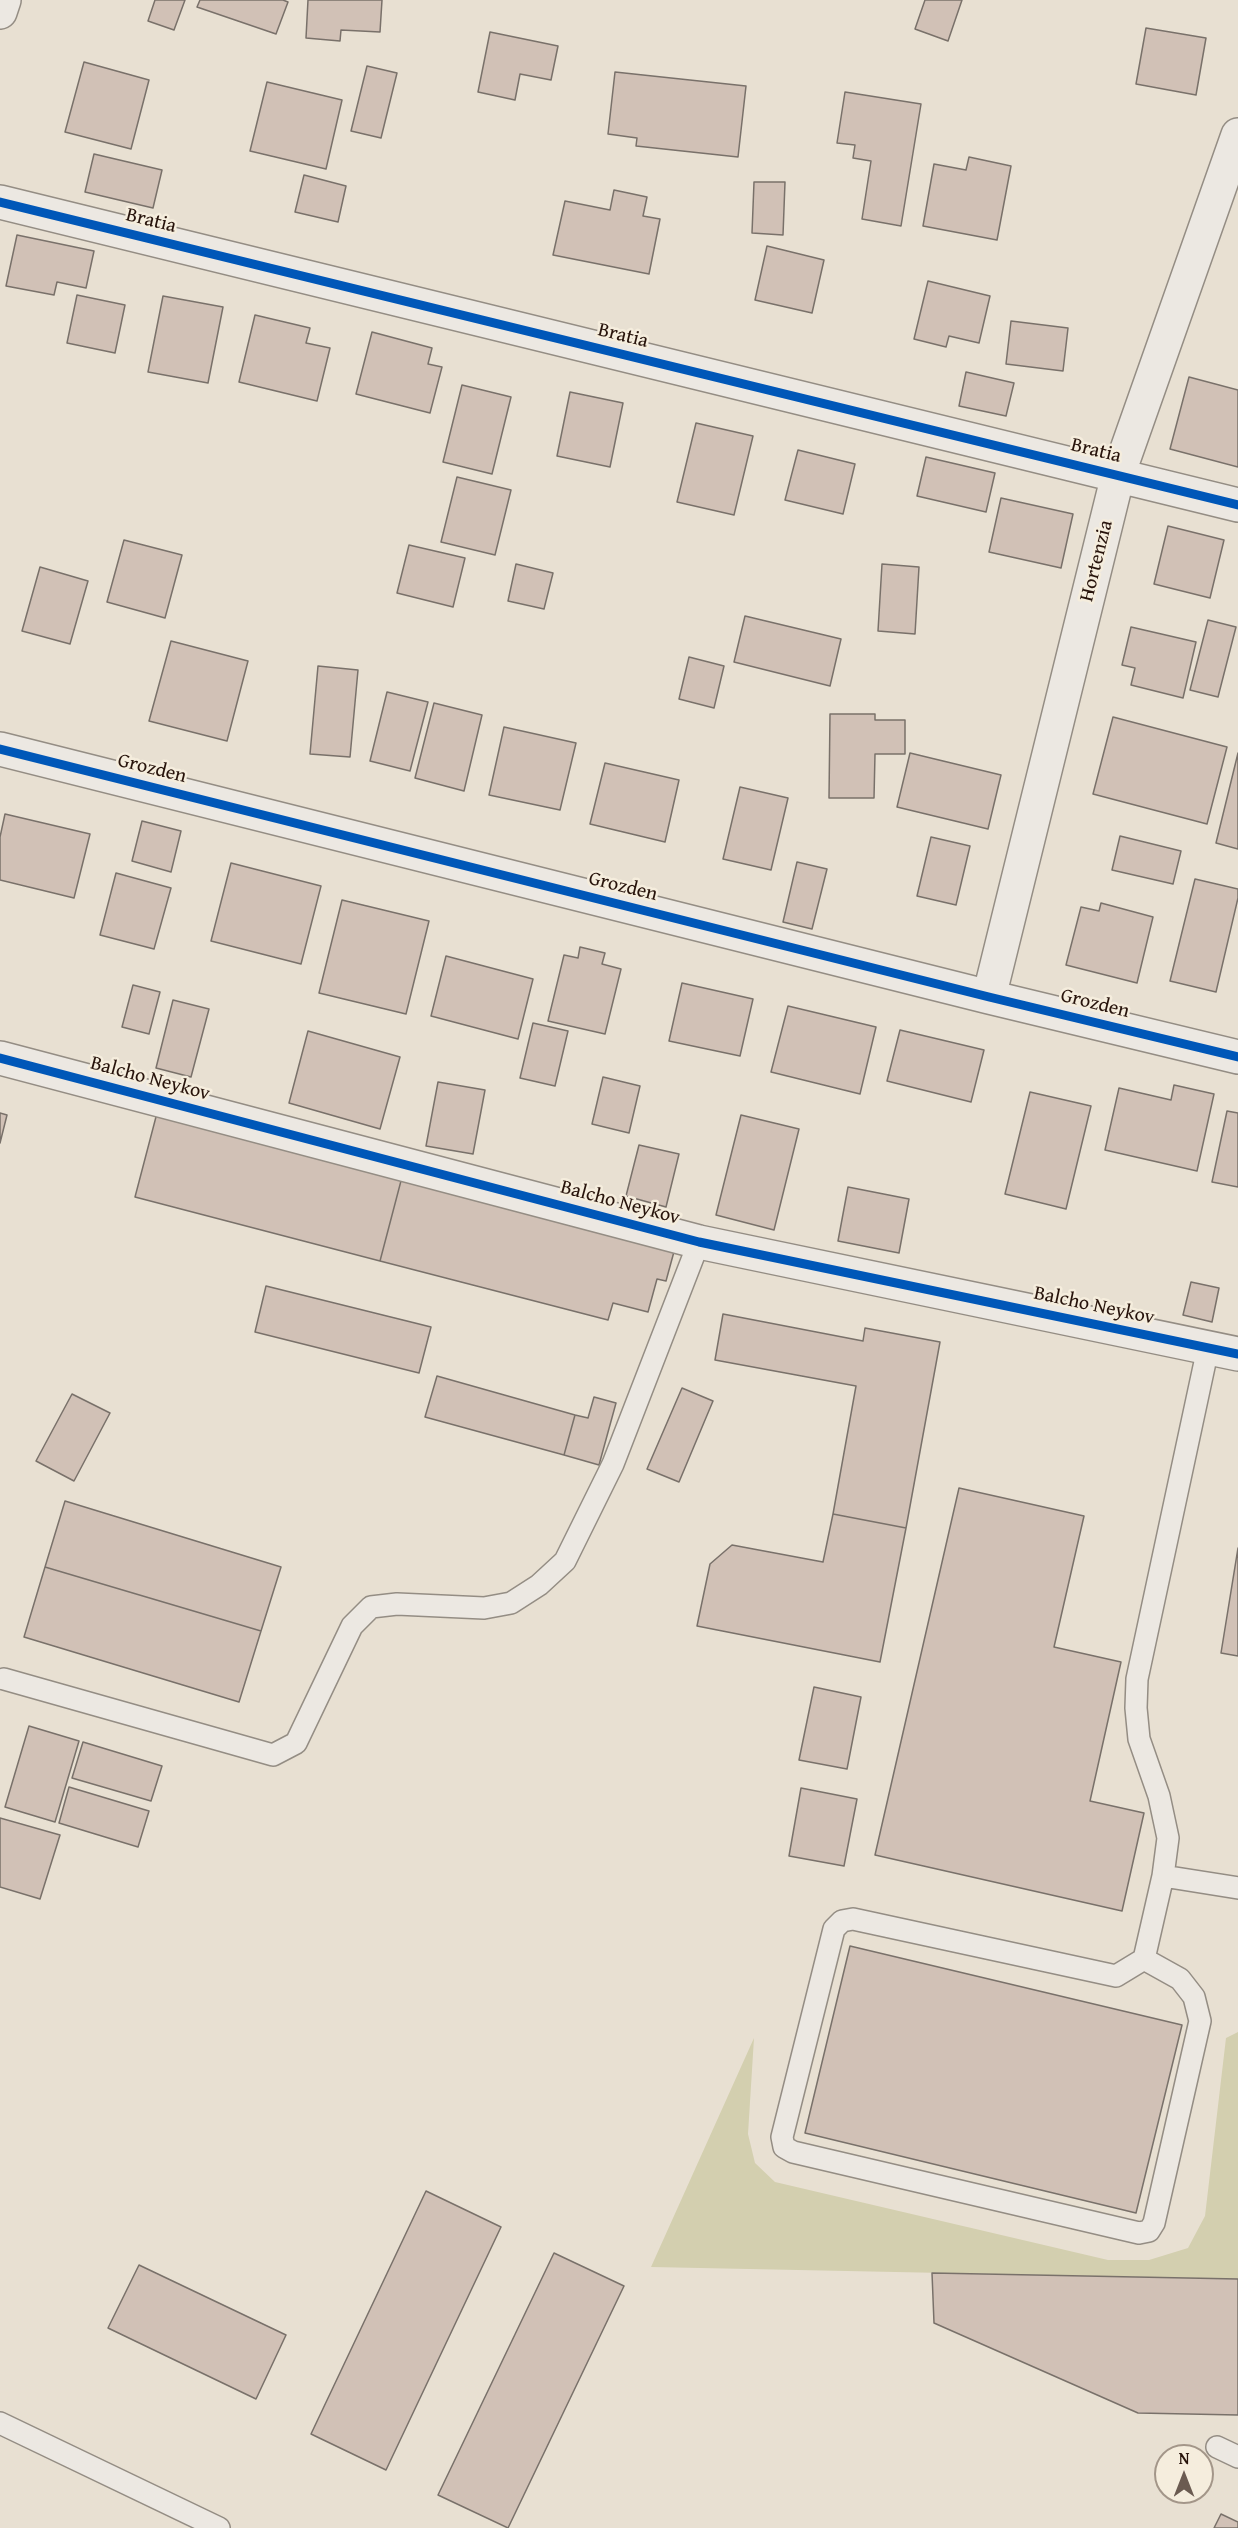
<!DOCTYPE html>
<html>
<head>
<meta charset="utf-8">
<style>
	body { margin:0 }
	#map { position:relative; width:1238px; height:2528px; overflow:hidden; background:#e8e0d2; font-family:"Gentium Book Plus",serif }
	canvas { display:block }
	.north { position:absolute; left:1154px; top:2444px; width:60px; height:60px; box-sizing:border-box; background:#f5eddd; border:2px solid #a39689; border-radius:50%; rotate:0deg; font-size:16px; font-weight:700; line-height:24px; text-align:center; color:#27130b }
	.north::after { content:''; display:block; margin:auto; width:21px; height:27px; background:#6b5b51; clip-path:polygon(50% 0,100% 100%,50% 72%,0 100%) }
</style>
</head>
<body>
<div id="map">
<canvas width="1238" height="2528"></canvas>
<div class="north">N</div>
</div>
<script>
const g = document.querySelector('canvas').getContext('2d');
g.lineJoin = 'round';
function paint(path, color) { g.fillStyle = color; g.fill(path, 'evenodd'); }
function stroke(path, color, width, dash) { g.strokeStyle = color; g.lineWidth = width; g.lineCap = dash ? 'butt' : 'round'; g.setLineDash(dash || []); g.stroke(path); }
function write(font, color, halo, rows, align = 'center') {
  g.font = font + ' "Gentium Book Plus",serif'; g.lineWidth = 5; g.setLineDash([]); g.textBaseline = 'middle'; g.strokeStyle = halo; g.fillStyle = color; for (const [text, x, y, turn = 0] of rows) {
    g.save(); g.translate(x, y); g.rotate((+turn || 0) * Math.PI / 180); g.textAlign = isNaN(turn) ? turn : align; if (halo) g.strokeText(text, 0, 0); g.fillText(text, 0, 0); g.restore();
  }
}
const green = new Path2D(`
	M1238 2032V2279L651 2267 754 2038 748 2134 755 2163 775 2182 1108 2260H1149L1188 2248 1205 2216 1226 2038Z`);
const building = new Path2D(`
	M155 0H185L174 30 148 21Z
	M200 0H283L288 2 276 34 197 7Z
	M308 0H382L380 32 341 30 340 41 306 38Z
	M925 0H962L948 41 915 29Z
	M1146 28 1206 38 1196 95 1136 84Z
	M490 32 558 46 551 80 520 74 515 100 478 92Z
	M84 62 149 80 131 149 65 132Z
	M367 66 397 73 381 138 351 131Z
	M615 72 746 86 738 157 636 146 637 138 608 134Z
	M267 82 342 100 326 169 250 151Z
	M845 92 921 104 901 226 862 219 871 161 853 158 855 145 837 143Z
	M94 154 162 170 153 208 85 192Z
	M969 157 1011 166 997 240 923 226 934 164 966 170Z
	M304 175 346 186 338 222 295 212Z
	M754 182H785L783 235 752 233Z
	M614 190 647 197 643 216 660 219 649 274 553 255 565 201 610 210Z
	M17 235 94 251 86 288 57 282 54 295 6 286Z
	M767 246 824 260 812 313 755 300Z
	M928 281 990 296 979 343 949 336 946 347 914 339Z
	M77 295 125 305 115 353 67 343Z
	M163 296 223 307 208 383 148 372Z
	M255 315 310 328 306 343 330 348 317 401 239 382Z
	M1011 321 1068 328 1063 371 1006 364Z
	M372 332 432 348 428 364 442 367 430 413 356 394Z
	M966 372 1014 383 1006 416 959 406Z
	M1189 377 1238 390V467L1170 449Z
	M462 385 511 397 492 474 443 462Z
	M570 392 623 403 610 467 557 456Z
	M696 423 753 436 734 515 677 502Z
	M798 450 855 464 843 514 785 500Z
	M926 457 995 473 986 512 917 496Z
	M457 477 511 490 495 555 441 542Z
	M1001 498 1073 514 1061 568 989 552Z
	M1168 526 1224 540 1210 598 1154 584Z
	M124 540 182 555 165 618 107 602Z
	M409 545 465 558 453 607 397 593Z
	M516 564 553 573 544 609 508 601Z
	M882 564 919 567 915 634 878 631Z
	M40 567 88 581 70 644 22 631Z
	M745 616 841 639 830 686 734 662Z
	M1208 620 1236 627 1218 697 1190 690Z
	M1131 627 1196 642 1183 698 1131 685 1135 668 1122 665Z
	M171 641 248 661 227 741 149 721Z
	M689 657 724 666 714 708 679 699Z
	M318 666 358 670 350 757 310 754Z
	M387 692 428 702 410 771 370 761Z
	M434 703 482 715 464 791 415 778Z
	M830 714H875V720H905V754H875L874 798H829Z
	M1113 717 1227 747 1207 824 1093 794Z
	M504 727 576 743 560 810 489 795Z
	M910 753 1001 775 988 829 897 807Z
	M1238 753V849L1216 843Z
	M605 763 679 780 665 842 590 824Z
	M740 787 788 798 771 870 723 859Z
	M5 814 90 834 74 898 0 880V837Z
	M142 821 181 831 171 872 132 861Z
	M1120 836 1181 851 1173 884 1112 870Z
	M931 837 970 846 956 905 917 896Z
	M797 862 827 869 812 929 783 922Z
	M231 863 321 886 301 964 211 941Z
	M116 873 171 888 154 949 100 935Z
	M1195 879 1238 889V898L1216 992 1170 981Z
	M342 900 429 921 406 1014 319 993Z
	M1101 903 1153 917 1137 983 1066 965 1081 907 1099 911Z
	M580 947 605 953 602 964 621 969 605 1034 548 1021 564 955 578 958Z
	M446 956 533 979 518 1039 431 1016Z
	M682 983 753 999 740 1056 669 1041Z
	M133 985 160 992 149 1034 122 1027Z
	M173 1000 209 1009 191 1077 156 1068Z
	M788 1006 876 1027 860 1094 771 1072Z
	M533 1023 568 1031 555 1086 520 1078Z
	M900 1030 984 1050 971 1102 887 1081Z
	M308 1031 400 1057 380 1129 289 1103Z
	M603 1077 640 1086 629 1133 592 1124Z
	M438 1082 485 1090 473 1154 426 1146Z
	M1174 1085 1214 1094 1197 1171 1105 1150 1119 1088 1171 1100Z
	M1030 1092 1091 1106 1066 1209 1005 1194Z
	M1227 1111 1238 1113V1187L1212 1182Z
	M0 1113 7 1115 0 1143Z
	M157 1113 402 1177 380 1261 135 1197Z
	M741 1115 799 1129 774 1230 716 1215Z
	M639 1145 679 1154 666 1207 626 1196Z
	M402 1177 675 1248 666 1281 657 1279 648 1312 613 1303 608 1320 380 1261Z
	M848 1187 909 1199 899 1253 838 1241Z
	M1191 1282 1219 1288 1212 1322 1183 1315Z
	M266 1286 431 1327 419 1373 255 1332Z
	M723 1314 863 1341 865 1328 940 1342 906 1528 833 1514 856 1386 715 1360Z
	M437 1376 575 1415 564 1455 425 1417Z
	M682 1388 713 1401 679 1482 647 1469Z
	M72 1394 110 1413 74 1481 36 1461Z
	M594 1397 616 1403 599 1465 564 1455 575 1415 588 1418Z
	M959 1488 1084 1516 1054 1647 1121 1662 1090 1801 1144 1813 1122 1911 875 1855Z
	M65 1501 281 1567 261 1631 45 1567Z
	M833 1514 906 1528 880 1662 697 1626 710 1564 732 1545 823 1562Z
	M1238 1548V1656L1221 1653Z
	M45 1567 261 1631 239 1702 24 1637Z
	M814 1687 861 1697 847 1769 799 1760Z
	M29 1726 79 1741 55 1822 5 1807Z
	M83 1742 162 1766 151 1801 72 1778Z
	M69 1787 149 1811 138 1847 59 1823Z
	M801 1788 857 1799 844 1866 789 1856Z
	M0 1818 60 1835 40 1899 0 1887Z
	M850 1946 1182 2025 1136 2213 805 2133Z
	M426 2191 501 2227 386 2470 311 2434Z
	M554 2253 624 2286 508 2528 438 2495Z
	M139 2265 286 2335 256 2399 108 2328Z
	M932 2273 1238 2279V2415L1138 2413 934 2323Z
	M1221 2514 1238 2522V2528H1214Z`);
const lane = new Path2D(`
	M4 1679 273 1755 296 1743 352 1626 371 1607 397 1604 484 1608 511 1603 539 1585 565 1561 613 1464 699 1242
	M1163 1876 1168 1838 1159 1796 1139 1739 1136 1708 1137 1679 1208 1348
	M1144 1959 1180 1979 1194 1997 1200 2021 1154 2223 1149 2231 1139 2233 793 2152 784 2147 782 2137 834 1929 842 1921 853 1919 1116 1976 1144 1959 1163 1876 1238 1888
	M0 2423 219 2528
	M1217 2447 1238 2457`);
const street = new Path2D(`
	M0 12 4 0
	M0 202 1238 505
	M0 749 989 997 1238 1057
	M989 997 1118 475 1238 135
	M0 1058 699 1242 1238 1354`);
const cycleway = new Path2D(`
	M0 202 1238 505
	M0 749 989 997 1238 1057
	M0 1058 699 1242 1238 1354`);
const streetNames = [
	["Bratia",151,221,14],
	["Bratia",623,336,14],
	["Bratia",1096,451,14],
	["Hortenzia",1097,561,-76],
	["Grozden",152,769,14],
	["Grozden",623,887,14],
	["Grozden",1095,1004,14],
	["Balcho Neykov",150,1079,15],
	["Balcho Neykov",620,1203,15],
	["Balcho Neykov",1094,1306,12]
];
paint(green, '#d3cfaf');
paint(building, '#d1c1b6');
stroke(building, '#79716a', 1.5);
stroke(lane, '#948d84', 24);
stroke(street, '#948d84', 36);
stroke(lane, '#ece8e2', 21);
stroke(street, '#ece8e2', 33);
stroke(cycleway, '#0057b8', 9);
write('20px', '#27130b', '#f5eddd', streetNames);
</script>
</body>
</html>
